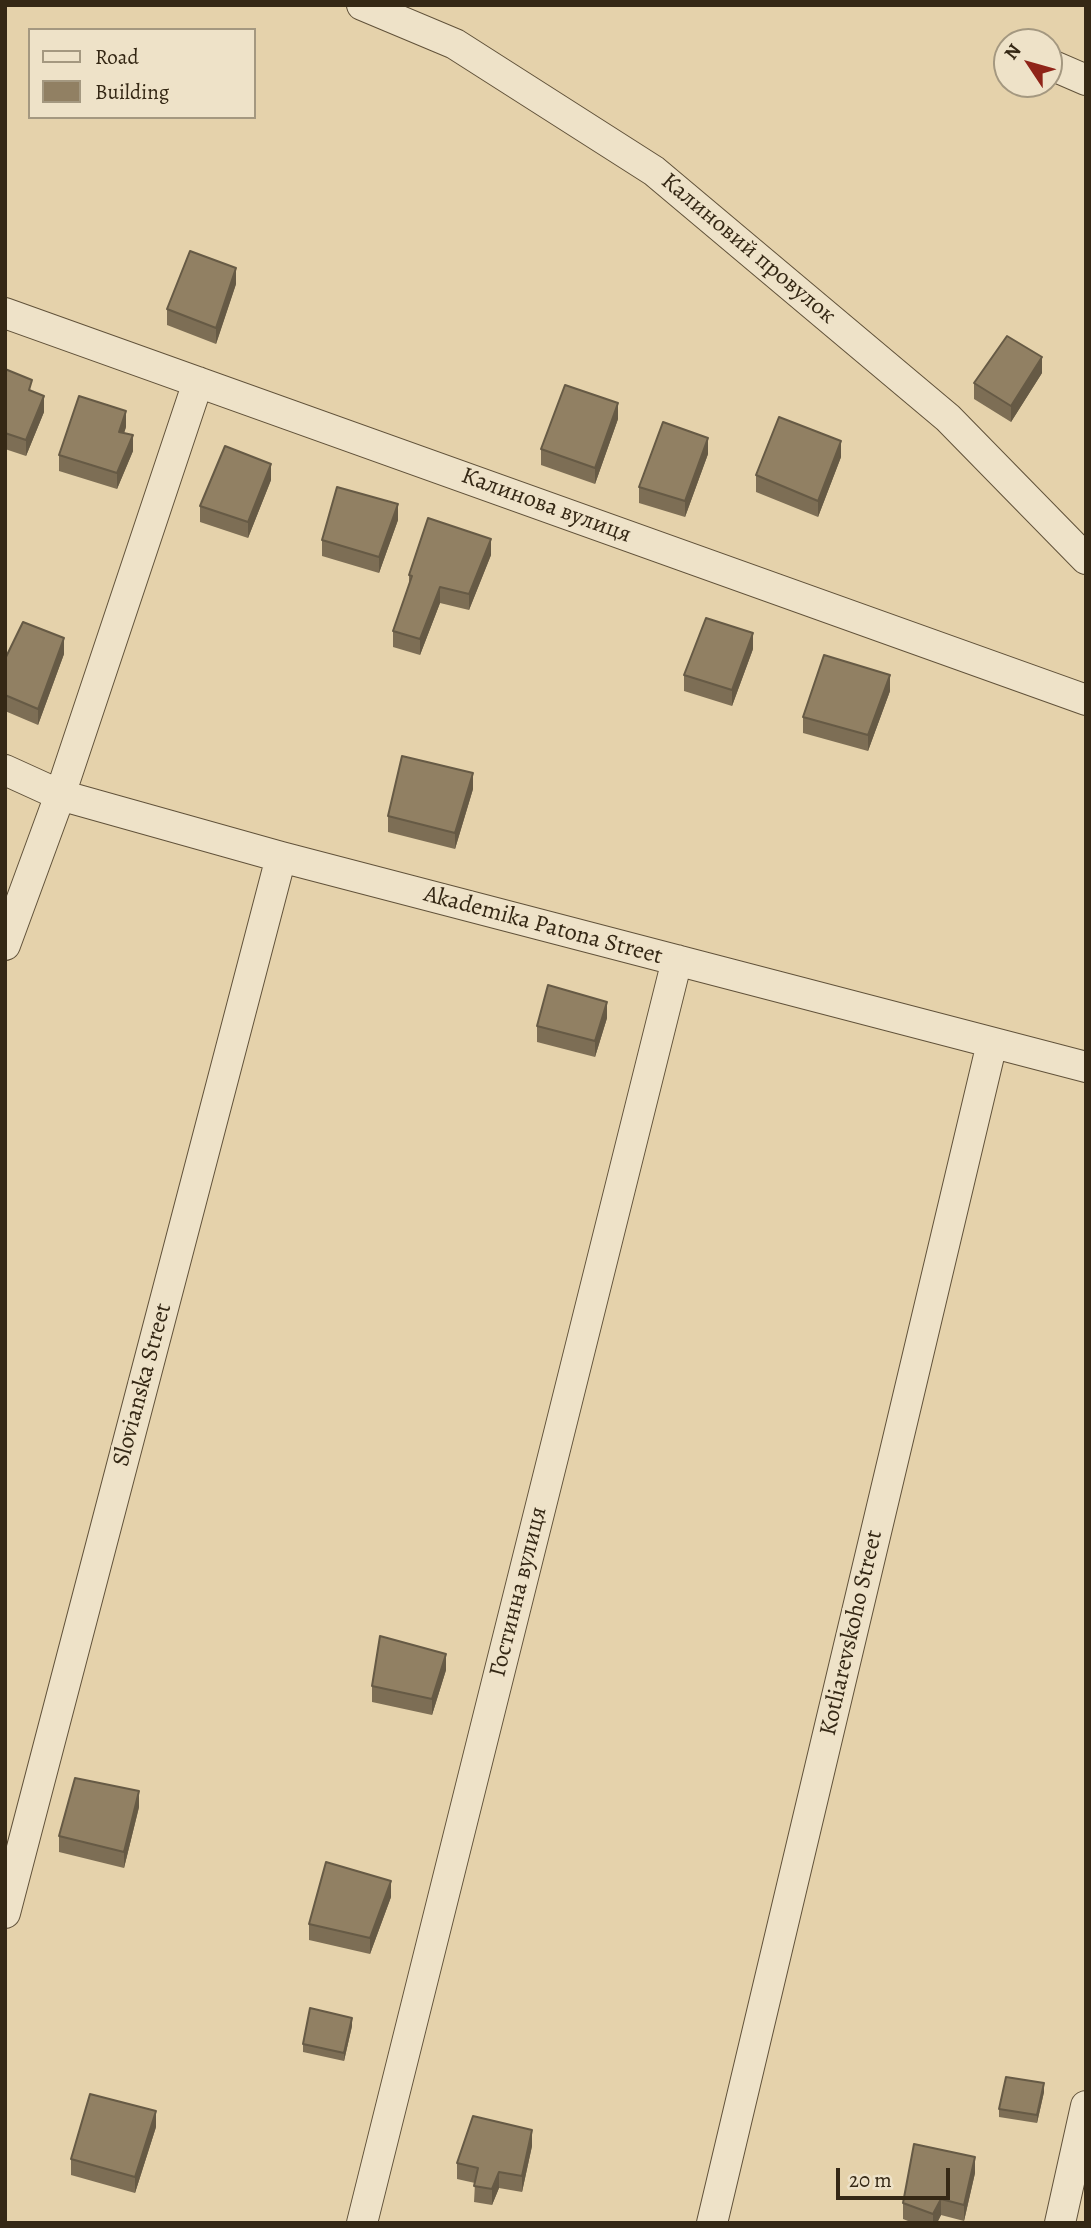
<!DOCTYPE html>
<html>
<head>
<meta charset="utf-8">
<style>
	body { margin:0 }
	#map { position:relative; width:1091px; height:2228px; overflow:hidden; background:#e5d2ab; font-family:Alegreya,serif }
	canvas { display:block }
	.frame { position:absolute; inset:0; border:7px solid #352815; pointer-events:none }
	.legend { position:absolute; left:28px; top:28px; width:228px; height:91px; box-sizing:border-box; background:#eee2c8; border:2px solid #a49880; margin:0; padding:9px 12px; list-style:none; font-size:21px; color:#352815 }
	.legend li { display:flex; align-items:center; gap:14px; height:35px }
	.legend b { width:35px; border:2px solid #a49880 }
	.north { position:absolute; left:993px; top:28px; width:70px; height:70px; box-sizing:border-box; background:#eee2c8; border:2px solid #a49880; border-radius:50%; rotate:306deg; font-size:19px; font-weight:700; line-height:28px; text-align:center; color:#352815 }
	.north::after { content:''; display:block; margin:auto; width:24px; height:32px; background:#8f2418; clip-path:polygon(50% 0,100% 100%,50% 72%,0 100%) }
	.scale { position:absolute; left:836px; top:2168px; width:114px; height:32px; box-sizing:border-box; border:4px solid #352815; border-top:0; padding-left:9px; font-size:21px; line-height:24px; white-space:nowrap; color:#352815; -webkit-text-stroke:5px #eee2c8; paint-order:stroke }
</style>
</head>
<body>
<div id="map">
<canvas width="1091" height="2228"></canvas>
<div class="frame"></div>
<ul class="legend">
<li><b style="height:9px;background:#eee2c8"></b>Road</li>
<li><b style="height:19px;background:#918063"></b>Building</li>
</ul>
<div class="north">N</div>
<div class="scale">20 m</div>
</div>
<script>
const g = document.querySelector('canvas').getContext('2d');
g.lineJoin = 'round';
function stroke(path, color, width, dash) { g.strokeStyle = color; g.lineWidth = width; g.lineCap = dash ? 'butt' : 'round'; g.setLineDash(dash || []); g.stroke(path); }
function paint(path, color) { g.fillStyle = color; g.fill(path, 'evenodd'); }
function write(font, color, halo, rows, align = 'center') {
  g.font = font + ' Alegreya,serif'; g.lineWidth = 6; g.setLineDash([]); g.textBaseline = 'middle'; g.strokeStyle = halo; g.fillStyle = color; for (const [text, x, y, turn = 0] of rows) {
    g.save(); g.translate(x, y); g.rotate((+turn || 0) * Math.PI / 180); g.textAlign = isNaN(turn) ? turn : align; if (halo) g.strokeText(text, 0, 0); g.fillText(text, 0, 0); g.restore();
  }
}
const minor = new Path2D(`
	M362 5 455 44 654 171 948 418 1086 559
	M1049 64 1086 80
	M5 313 1086 700
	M5 770 60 795 281 857 1086 1067
	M5 945 60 795 198 382
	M5 1913 281 857
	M362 2223 677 960
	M712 2223 992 1043
	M1060 2223 1086 2106`);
const wall = new Path2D(`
	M236 284 216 344 167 325V309Z
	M5 369 32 391 44 412 26 456 5 449Z
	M1042 373 1011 422 974 399V383Z
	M618 419 595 484 541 465V449Z
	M126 427 124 433 133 451 117 489 59 471V455Z
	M708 454 685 517 639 503V487Z
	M841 457 818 517 756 492V475Z
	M271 480 248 538 200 522V506Z
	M398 520 379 573 322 556V540Z
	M491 555 469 610 440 603 420 655 393 647V631L409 587V575Z
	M753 649 732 706 684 691V675Z
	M64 654 38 725 5 711V659Z
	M890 691 868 751 803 733V717Z
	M473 789 455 849 388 832V816Z
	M607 1018 595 1057 537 1042V1026Z
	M446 1670 432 1715 372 1702V1686Z
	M139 1807 124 1868 59 1852V1836Z
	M391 1897 370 1954 309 1940V1924Z
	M352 2026 344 2061 303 2052V2044Z
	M1044 2092 1037 2123 999 2117V2109Z
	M156 2127 135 2193 71 2175V2159Z
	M532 2146 522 2192 499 2188 492 2205 474 2202 475 2183 457 2179V2163Z
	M975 2173 964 2221 941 2215 937 2223H913L903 2219V2203Z`);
const shadedWall = new Path2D(`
	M236 268V284L216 344V328Z
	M1042 357V373L1011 422V406Z
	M44 396V412L26 456V440Z
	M618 403V419L595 484V468Z
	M126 411V427L119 448V432Z
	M133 435V451L117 489V473Z
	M708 438V454L685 517V501Z
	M841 441V457L818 517V501Z
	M271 464V480L248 538V522Z
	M398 504V520L379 573V557Z
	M491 539V555L469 610V594Z
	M440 587V603L420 655V639Z
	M753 633V649L732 706V690Z
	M64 638V654L38 725V709Z
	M890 675V691L868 751V735Z
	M473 773V789L455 849V833Z
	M607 1002V1018L595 1057V1041Z
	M446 1654V1670L432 1715V1699Z
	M139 1791V1807L124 1868V1852Z
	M391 1881V1897L370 1954V1938Z
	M352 2018V2026L344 2061V2053Z
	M1044 2083V2092L1037 2123V2115Z
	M156 2111V2127L135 2193V2177Z
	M532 2130V2146L522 2192V2176Z
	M975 2157V2173L964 2221V2205Z
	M499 2172V2188L492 2205V2189Z
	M941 2199V2215L937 2223H933V2214Z`);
const building = new Path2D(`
	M190 251 236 268 216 328 167 309Z
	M1007 336 1042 357 1011 406 974 383Z
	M5 369 32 380 29 390 44 396 26 440 5 433Z
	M565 385 618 403 595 468 541 449Z
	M79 396 126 411 119 432 133 435 117 473 59 455Z
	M779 417 841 441 818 501 756 475Z
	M663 422 708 438 685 501 639 487Z
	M225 446 271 464 248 522 200 506Z
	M337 487 398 504 379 557 322 540Z
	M428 518 491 539 469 594 440 587 420 639 393 631 412 576 409 575Z
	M706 618 753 633 732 690 684 675Z
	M23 622 64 638 38 709 5 695V659Z
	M824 655 890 675 868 735 803 717Z
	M402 756 473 773 455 833 388 816Z
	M548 985 607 1002 595 1041 537 1026Z
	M380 1636 446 1654 432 1699 372 1686Z
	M75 1778 139 1791 124 1852 59 1836Z
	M326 1862 391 1881 370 1938 309 1924Z
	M310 2008 352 2018 344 2053 303 2044Z
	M1006 2077 1044 2083 1037 2115 999 2109Z
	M90 2094 156 2111 135 2177 71 2159Z
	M473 2116 532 2130 522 2176 499 2172 492 2189 474 2186 478 2168 457 2163Z
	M914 2144 975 2157 964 2205 941 2199 933 2214 903 2203Z`);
const streetNames = [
	["Калиновий провулок",748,249,40],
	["Калинова вулиця",546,506,20],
	["Akademika Patona Street",543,926,15],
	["Slovianska Street",143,1385,-75],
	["Гостинна вулиця",519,1592,-76],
	["Kotliarevskoho Street",852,1633,-77]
];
stroke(minor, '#61523a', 32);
stroke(minor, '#eee2c8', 30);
paint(wall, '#7d6e55');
paint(shadedWall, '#665a45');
paint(building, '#918063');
stroke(building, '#665a45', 2);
write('24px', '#352815', '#eee2c8', streetNames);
</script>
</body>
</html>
